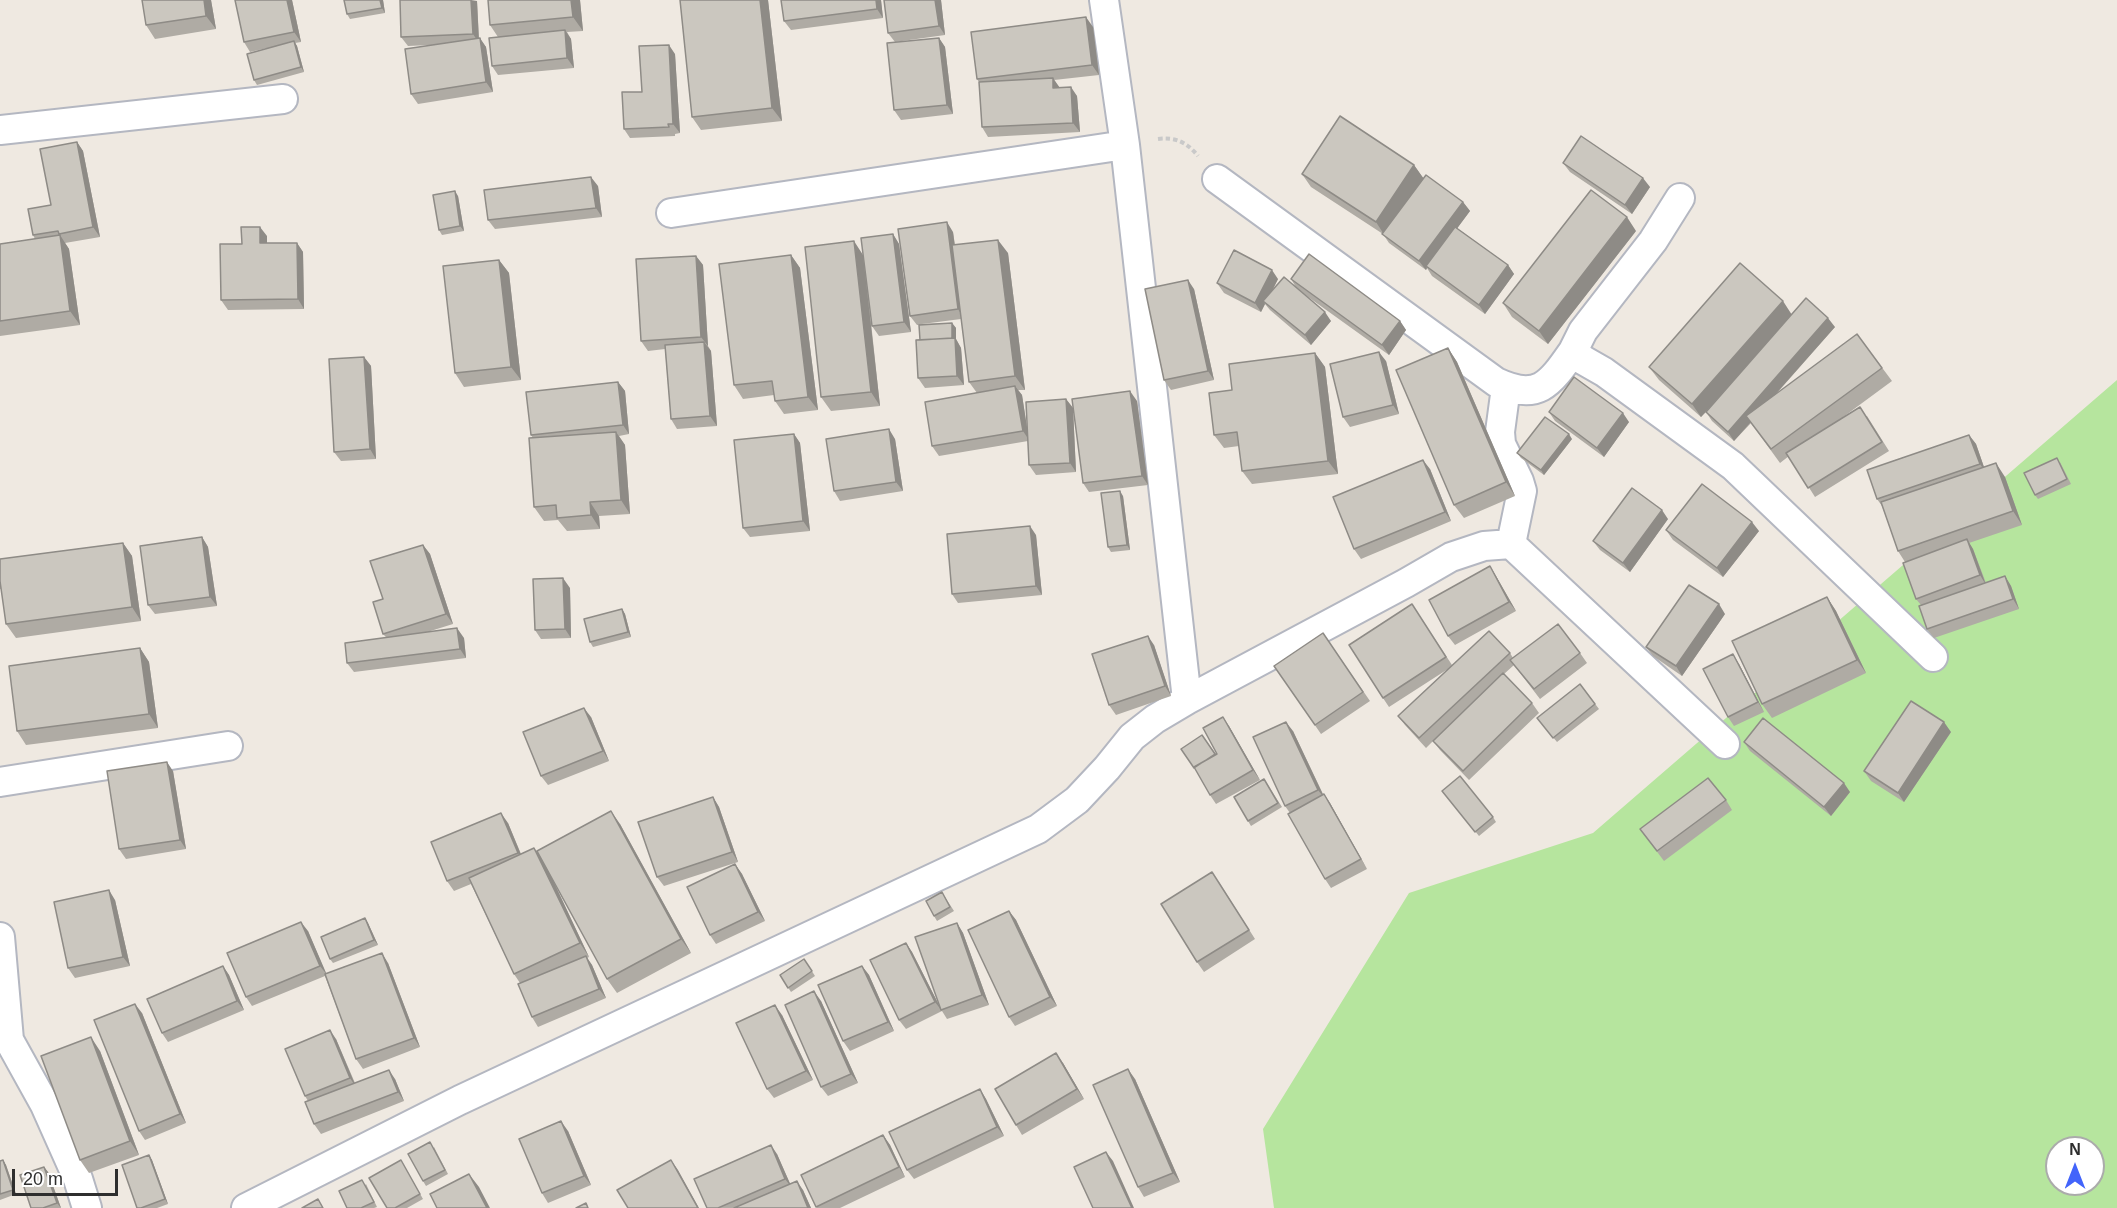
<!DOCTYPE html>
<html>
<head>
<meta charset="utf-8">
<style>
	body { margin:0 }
	#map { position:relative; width:2117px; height:1208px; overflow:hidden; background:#efe9e1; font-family:Helvetica,sans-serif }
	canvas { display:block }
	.north { position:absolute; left:2045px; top:1136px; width:60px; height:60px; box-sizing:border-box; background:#fff; border:2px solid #ababab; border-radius:50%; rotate:0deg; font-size:16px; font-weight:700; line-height:24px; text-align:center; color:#2e2e2e }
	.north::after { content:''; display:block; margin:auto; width:21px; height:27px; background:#4264fb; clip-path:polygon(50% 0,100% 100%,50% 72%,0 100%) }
	.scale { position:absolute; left:12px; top:1169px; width:106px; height:27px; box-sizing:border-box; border:3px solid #2e2e2e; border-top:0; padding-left:8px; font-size:18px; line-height:21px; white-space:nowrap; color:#2e2e2e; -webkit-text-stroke:4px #fff; paint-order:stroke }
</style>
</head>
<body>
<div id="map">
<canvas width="2117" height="1208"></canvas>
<div class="north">N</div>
<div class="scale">20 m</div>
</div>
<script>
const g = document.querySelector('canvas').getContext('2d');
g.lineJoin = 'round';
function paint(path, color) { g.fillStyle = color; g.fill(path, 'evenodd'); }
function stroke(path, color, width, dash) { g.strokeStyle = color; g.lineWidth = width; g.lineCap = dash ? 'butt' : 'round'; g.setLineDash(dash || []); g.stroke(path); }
const green = new Path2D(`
	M2117 380V1208H1274L1263 1129 1409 893 1593 833ZM2057 1148H2093V1184H2057Z`);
const path = new Path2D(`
	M1158 139C1175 137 1187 142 1198 156`);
const street = new Path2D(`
	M1104 0 1125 145 1187 700
	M0 130 283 99
	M1217 179 1496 382C1538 402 1550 384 1573 351L1583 360 1604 372 1733 466 1933 657
	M671 213 1125 145
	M1573 351 1583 331 1653 241 1680 198
	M1506 387 1500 432 1501 444 1519 481 1522 491 1511 544
	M0 782 228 746
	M0 937 9 1040 45 1105 78 1179 87 1208
	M246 1208 460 1100 1038 829 1077 800 1107 768 1132 737 1155 719 1187 700 1406 583 1451 557 1484 546 1511 544 1725 744`);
const wall = new Path2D(`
	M211 0 216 29 155 39 146 25Z
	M235 0H292L301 42 295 43 297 46 304 72 257 85 254 80 267 48 250 52 244 42Z
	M383 0 385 13 350 19 347 14Z
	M580 0 583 31 567 32 571 39 574 68 498 75 492 66 498 37 490 25Z
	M680 0H768L782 121 701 130 692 117Z
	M781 0H881L883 18 791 30 784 21Z
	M941 0 945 35 895 42 888 33Z
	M477 1 479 38 486 47 493 92 418 104 411 94 430 45 408 46 401 37Z
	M1093 27 1099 75 1054 80 1059 88 1077 96 1080 132 988 137 982 127 979 82 977 79Z
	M939 38 945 47 953 114 901 120 894 110Z
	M675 54 680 133 675 134V136L630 138 624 129 642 92Z
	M77 142 83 151 100 237 65 243 63 240 69 249 80 325 0 336V244L35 239 33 235 51 205Z
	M1563 163 1650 187 1632 214 1570 172Z
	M1414 165 1423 178 1463 202 1470 211 1457 228 1508 265 1514 274 1485 314 1432 276 1427 268 1426 270 1389 243 1383 234 1311 187 1302 174Z
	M598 186 602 217 495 229 488 220Z
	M458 196 464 231 442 235 439 230Z
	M1636 231 1548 344 1512 317 1503 303Z
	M953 232 955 245 1008 253 1025 390H1018L1022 395 1027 428 1066 399 1073 408 1076 472 1036 475 1029 465 1028 441 939 456 932 446 977 393 969 382 961 319 922 324 952 323 956 328V339L961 348 964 385 925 388 918 378 920 340 919 325H917L910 316Z
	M893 234 899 244 911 332 879 336 872 326 866 276 880 406 831 411 821 397 863 254Z
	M267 236V243H297L303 252 304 309 228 310 221 300 242 244Z
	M791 255 800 268 818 410 784 414 775 401 774 395 743 399 734 385Z
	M696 256 703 265 708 346 711 351 717 426 677 429 671 419 665 349 648 351 641 341Z
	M499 260 509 273 521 380 464 387 455 373Z
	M1278 279 1272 291 1331 321 1311 345 1270 310 1265 304 1261 312 1224 293 1217 283Z
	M1291 279 1400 321 1406 330 1389 355 1297 289Z
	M1194 289 1214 380 1171 390 1164 380Z
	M1792 314 1835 327 1777 393 1857 334 1892 381 1835 423 1867 416 1889 451 1815 497 1789 456 1780 463 1751 423 1734 441 1712 421 1706 412 1701 417 1659 380 1649 367Z
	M1448 348 1457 362 1515 496 1464 518 1454 505Z
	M1315 353 1325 367 1338 474 1252 484 1242 471 1239 446 1224 448 1214 435 1232 390Z
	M364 357 371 366 376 459 341 461 334 452Z
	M1386 361 1399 414 1350 427 1343 417Z
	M618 382 625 391 629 434 619 436 625 445 630 514 599 516 600 529 567 531 558 520 544 521 534 507 533 438 531 435Z
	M1137 401 1148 485 1089 492 1083 483Z
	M1549 412 1629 422 1604 457 1555 421Z
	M794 434 800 443 810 531 750 537 743 528Z
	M1969 435 1976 444 1984 467 2005 477 2022 525 1969 543 1973 549 1986 583 2005 576 2011 586 2019 609 1934 638 1927 629 1921 605 1916 599 1905 562 1898 551 1882 506 1877 499Z
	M895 439 903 491 840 501 834 491Z
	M1572 439 1544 475 1521 458 1517 453Z
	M2060 462 2071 484 2038 499 2035 495Z
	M1430 469 1451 521 1361 559 1354 549Z
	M1123 496 1130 550 1111 552 1108 547Z
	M1668 519 1630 572 1600 550 1593 541Z
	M1666 530 1759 531 1723 577 1673 540Z
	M1036 535 1042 595 958 603 952 594Z
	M202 537 208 547 217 606 155 614 148 605Z
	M123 543 132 556 141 621 16 638 6 624 1 589H0V559Z
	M423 545 430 554 453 624 424 633 464 638 466 658 354 672 347 663 386 637 383 634V599Z
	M1490 566 1496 576 1516 611 1455 645 1448 636Z
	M570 588 571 638 541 639 535 630Z
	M1827 597 1836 611 1866 673 1772 718 1762 704Z
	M1412 604 1452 665 1510 653 1513 658 1580 653 1587 663 1540 699 1514 665 1504 674 1532 703 1539 713 1469 780 1440 750 1433 741 1426 748 1405 725 1398 716 1448 669 1389 707 1383 698Z
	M622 609 625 614 631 637 593 647 590 642Z
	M1725 614 1682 676 1653 656 1646 647Z
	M1323 633 1370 701 1321 734 1274 666Z
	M1154 645 1171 696 1116 715 1109 705Z
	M140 648 149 662 158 728 26 745 17 731Z
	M1739 664 1764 712 1734 726 1728 717Z
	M1580 684 1599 709 1557 742 1541 723Z
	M591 717 609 761 548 785 541 776Z
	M1229 726 1260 780 1216 804 1210 795 1202 735 1216 754H1217Z
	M1293 731 1323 794H1324L1330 803 1367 869 1331 888 1325 879 1290 813 1285 806Z
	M1951 732 1904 802 1871 781 1864 771Z
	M1744 742 1850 792 1831 816 1750 751Z
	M173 771 186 849 126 859 119 849Z
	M1264 779 1282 807 1251 826 1248 821Z
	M1442 791 1493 817 1496 822 1479 836Z
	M713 797 719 807 738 862 664 886 657 877Z
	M1726 800 1732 810 1664 861 1640 829Z
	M508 823 521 854H539L620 824 691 953 617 993 607 979 550 875 589 957 587 958 592 965 606 998 538 1027 532 1017 520 983 514 974 471 884 454 891 447 881Z
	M735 864 742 874 765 921 716 944 710 935Z
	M1219 882 1255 939 1204 972 1197 962Z
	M945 897 954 911 937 921 934 916Z
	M115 900 130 966 75 978 68 968Z
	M1009 911 1016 920 1057 1006 1015 1026 1009 1017Z
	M365 918 368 923 378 945 333 963 330 959Z
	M957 923 963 933 989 1005 947 1019 942 1011 906 1029 899 1020 906 943 912 952 939 1005Z
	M308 931 326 974 388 963 420 1047 363 1069 356 1059 325 976 252 1006 246 997Z
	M804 959 815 976 791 992 780 975Z
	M223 966 229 975 244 1010 168 1042 162 1033Z
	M862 966 869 975 894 1031 850 1051 843 1041Z
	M821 1001 858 1083 828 1096 821 1087Z
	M142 1013 186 1123 145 1140 139 1131Z
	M782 1015 813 1080 774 1098 767 1089Z
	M336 1039 355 1083 395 1079 404 1101 321 1134 314 1124 308 1101 305 1096Z
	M100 1051 139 1155 89 1173 80 1160Z
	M1063 1063 1084 1099 1022 1135 1016 1125Z
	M1135 1079 1180 1182 1144 1197 1138 1187Z
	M980 1089 986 1099 1004 1136 914 1179 907 1170Z
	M568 1131 591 1185 548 1203 542 1193Z
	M883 1135 890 1145 905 1177 840 1208H817L801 1175Z
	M434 1147 448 1174 426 1186 423 1181Z
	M777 1154 790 1184 803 1190 811 1208H707Z
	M149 1155 152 1160 168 1204 157 1208H137Z
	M3 1160 6 1165 16 1194 0 1200V1161Z
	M401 1160 423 1199 407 1208H387Z
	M44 1167 48 1172 61 1208H31Z
	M366 1184 377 1207 374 1208H347Z`);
const shadedWall = new Path2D(`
	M204 0H211L216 29 206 16Z
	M287 0H292L301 42 294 32Z
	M380 0H383L385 13 382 8Z
	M471 0 477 1 479 43 473 34Z
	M571 0H580L583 31 573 17Z
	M760 0H768L782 121 772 108Z
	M876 0H881L883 18 877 9Z
	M935 0H941L945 35 939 26Z
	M1086 17 1093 27 1099 75 1092 65Z
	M565 30 571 39 574 68 567 58Z
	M480 38 486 47 493 92 486 82Z
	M939 38 945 47 953 114 947 105Z
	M294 41 297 46 304 72 301 67Z
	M669 45 675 54 680 133 673 124Z
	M1053 78 1060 88H1053Z
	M1071 87 1077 96 1080 132 1073 123Z
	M77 142 83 151 100 237 93 227Z
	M1414 165 1424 179 1385 236 1376 222Z
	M591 177 598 186 602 217 596 208Z
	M1643 178 1650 187 1632 214 1625 205Z
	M455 191 458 196 464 231 460 226Z
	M1463 202 1470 211 1428 268 1426 266 1427 268 1426 270 1419 261Z
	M1627 217 1636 231 1548 344 1539 331Z
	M947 222 953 232 964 319 958 309Z
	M260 227 267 236V252L260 243Z
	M893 234 899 244 911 332 904 322Z
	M60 235 69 249 80 325 70 311Z
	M998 240 1008 253 1025 390 1015 376Z
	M854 241 863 255 880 406 871 392Z
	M297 243 303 252 304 309 298 299Z
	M791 255 800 268 818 410 808 397Z
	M696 256 703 265 708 346 701 337Z
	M499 260 509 273 521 380 511 367Z
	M1508 265 1514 274 1485 314 1479 305Z
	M1272 270 1278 279 1266 303 1263 301 1265 304 1261 312 1255 303Z
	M1188 280 1194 289 1214 380 1208 371Z
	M1783 301 1792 315 1701 417 1692 404Z
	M1325 312 1331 321 1311 345 1305 335Z
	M1828 318 1835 327 1734 441 1728 432Z
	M1400 321 1406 330 1389 355 1382 345Z
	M952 323 956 328V339L961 348 964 385 957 376 952 340Z
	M704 342 711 351 717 426 710 416Z
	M1448 348 1457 362 1515 496 1506 482Z
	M1379 352 1386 361 1399 414 1393 405Z
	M1315 353 1325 367 1338 474 1328 461Z
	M364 357 371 366 376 459 370 449Z
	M618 382 625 391 629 434 623 425Z
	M1015 386 1022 395 1029 440 1023 431Z
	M1130 391 1137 401 1148 485 1142 476Z
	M1066 399 1073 408 1076 472 1070 463Z
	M1623 413 1629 422 1604 457 1597 448Z
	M889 429 895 439 903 491 896 482Z
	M616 432 625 445 630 514 621 500Z
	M794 434 800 443 810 531 803 521Z
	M1569 434 1572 439 1544 475 1541 470Z
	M1969 435 1976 444 1986 473 1980 464Z
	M1423 460 1430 469 1451 521 1445 512Z
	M1996 463 2005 477 2022 525 2013 511Z
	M1120 491 1123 496 1130 550 1127 545Z
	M590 502 599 516 600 529 591 515Z
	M1662 510 1668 519 1630 572 1623 563Z
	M1752 522 1759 531 1723 577 1717 568Z
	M1030 526 1036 535 1042 595 1036 586Z
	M202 537 208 547 217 606 210 597Z
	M1967 539 1973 549 1986 585 1980 575Z
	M123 543 132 556 141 621 132 607Z
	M423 545 430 554 453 624 446 614Z
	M1490 566 1496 576 1516 611 1509 602Z
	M2005 576 2011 586 2019 609 2013 599Z
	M563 578 570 588 571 638 565 629Z
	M1827 597 1836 611 1866 673 1857 660Z
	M1719 604 1725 614 1682 676 1676 666Z
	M622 609 625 614 631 637 628 632Z
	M457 628 464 638 466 658 460 649Z
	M1148 636 1154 645 1171 696 1165 686Z
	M140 648 149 662 158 728 149 714Z
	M1733 654 1739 664 1764 712 1758 702Z
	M584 708 591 717 609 761 603 751Z
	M1223 717 1229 726 1260 780 1253 770Z
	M1286 722 1293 731 1325 799 1318 790Z
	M1944 722 1951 732 1904 802 1898 793Z
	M167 762 173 771 186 849 180 840Z
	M1844 783 1850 792 1831 816 1824 807Z
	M1324 794 1330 803 1367 869 1361 859Z
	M713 797 719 807 738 862 732 852Z
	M611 811 620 824 691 953 681 939Z
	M501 813 508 823 524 862 518 853Z
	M534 848 544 861 589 957 580 943Z
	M735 864 742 874 765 921 758 912Z
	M109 890 115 900 130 966 123 957Z
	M1009 911 1016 920 1057 1006 1050 997Z
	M365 918 368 923 378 945 374 940Z
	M301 922 308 931 327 975 320 966Z
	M957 923 963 933 989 1005 982 995Z
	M906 943 912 952 942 1011 935 1002Z
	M382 953 388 963 420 1047 414 1038Z
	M586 956 592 965 606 998 599 989Z
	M223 966 229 975 244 1010 237 1001Z
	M862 966 869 975 894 1031 888 1022Z
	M814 991 821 1001 858 1083 851 1074Z
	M135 1004 142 1013 186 1123 180 1114Z
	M775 1005 782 1015 813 1080 806 1071Z
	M330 1030 336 1039 356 1087 350 1078Z
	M91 1037 100 1051 139 1155 130 1141Z
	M1056 1053 1063 1063 1084 1099 1077 1089Z
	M1128 1069 1135 1079 1180 1182 1173 1173Z
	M389 1070 395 1079 404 1101 398 1092Z
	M980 1089 986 1099 1004 1136 997 1127Z
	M561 1121 568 1131 591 1185 584 1176Z
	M883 1135 890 1145 905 1177 899 1167Z
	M771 1145 777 1154 792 1188 785 1179Z
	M1106 1152 1113 1161 1134 1208H1132Z
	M149 1155 152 1160 168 1204 165 1199Z
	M3 1160 6 1165 16 1194 13 1190Z
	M671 1160 678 1170 699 1208H698Z
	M44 1167 48 1172 61 1208 57 1203Z
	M469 1174 479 1187 490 1208H487Z
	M797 1181 803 1190 811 1208H808Z`);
const building = new Path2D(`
	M142 0H204L206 16 146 25Z
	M235 0H287L294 32 244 42Z
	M344 0H380L382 8 347 14Z
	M400 0H471L473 34 401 37Z
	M488 0H571L573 17 490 25Z
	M680 0H760L772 108 692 117Z
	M781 0H876L877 9 784 21Z
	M884 0H935L939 26 888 33Z
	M1086 17 1092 65 977 79 971 32Z
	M565 30 567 58 492 66 489 38Z
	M480 38 486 82 411 94 405 49Z
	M939 38 947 105 894 110 887 43Z
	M294 41 301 67 254 80 247 54Z
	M669 45 673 124H668L669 127 624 129 622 92H642L639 46Z
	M1053 78V88L1071 87 1073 123 982 127 979 82Z
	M1340 116 1414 165 1376 222 1302 174Z
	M1581 136 1643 178 1625 205 1563 163Z
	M77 142 93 227 59 234 58 231 33 235 28 209 51 205 40 149Z
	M1426 175 1463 202 1419 261 1382 234Z
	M591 177 596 208 488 220 484 190Z
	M1591 190 1627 217 1539 331 1503 303Z
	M455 191 460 226 439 230 433 195Z
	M947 222 958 309 910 316 898 229Z
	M241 227H260V243H297L298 299 221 300 220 244H242Z
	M1455 227 1508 265 1479 305 1426 266Z
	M893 234 904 322 872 326 861 238Z
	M60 235 70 311 0 321V244Z
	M998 240 1015 376 969 382 952 245Z
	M854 241 871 392 821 397 805 247Z
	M1234 250 1272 270 1255 303 1217 283Z
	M1309 254 1400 321 1382 345 1291 279Z
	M791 255 808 397 775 401 772 381 734 385 719 264Z
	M696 256 701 337 641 341 636 259Z
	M499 260 511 367 455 373 443 266Z
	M1740 263 1783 301 1692 404 1649 367Z
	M1284 277 1325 312 1305 335 1263 301Z
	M1188 280 1208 371 1164 380 1145 289Z
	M1806 298 1828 318 1728 432 1706 412Z
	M952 323V338L920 340 919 325Z
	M1857 334 1882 368 1771 449 1746 416Z
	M955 338 957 376 918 378 916 340Z
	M704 342 710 416 671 419 665 345Z
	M1448 348 1506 482 1454 505 1396 370Z
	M1379 352 1393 405 1343 417 1330 364Z
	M1315 353 1328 461 1242 471 1237 432 1214 435 1209 393 1232 390 1229 364Z
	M364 357 370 449 334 452 329 359Z
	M1574 377 1623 413 1597 448 1549 412Z
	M618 382 623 425 531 435 526 392Z
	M1015 386 1023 431 932 446 925 402Z
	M1130 391 1142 476 1083 483 1072 399Z
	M1066 399 1070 463 1029 465 1026 402Z
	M1860 407 1882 442 1808 488 1786 453Z
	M1545 417 1569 434 1541 470 1517 453Z
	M889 429 896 482 834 491 826 439Z
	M616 432 621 500 590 502 591 515 557 518 556 505 534 507 529 438Z
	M794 434 803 521 743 528 734 440Z
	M1969 435 1980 464 1877 499 1867 470Z
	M2057 458 2067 479 2035 495 2024 473Z
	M1423 460 1445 512 1354 549 1333 497Z
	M1996 463 2013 511 1898 551 1881 502Z
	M1702 484 1752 522 1717 568 1666 530Z
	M1632 488 1662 510 1623 563 1593 541Z
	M1120 491 1127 545 1108 547 1101 493Z
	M1030 526 1036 586 952 594 947 534Z
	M202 537 210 597 148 605 140 546Z
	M1967 539 1980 575 1916 599 1903 563Z
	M123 543 132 607 6 624 0 581V559Z
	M423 545 446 614 383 634 373 602 383 599 370 561Z
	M1490 566 1509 602 1448 636 1429 600Z
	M2005 576 2013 599 1927 629 1919 606Z
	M563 578 565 629 535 630 533 579Z
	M1689 585 1719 604 1676 666 1646 647Z
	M1827 597 1857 660 1762 704 1732 641Z
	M1412 604 1446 657 1383 698 1349 645Z
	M622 609 628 632 590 642 584 619Z
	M1558 624 1580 653 1534 689 1510 660Z
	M457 628 460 649 347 663 345 643Z
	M1489 631 1510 653 1419 738 1398 716Z
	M1323 633 1363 692 1315 725 1274 666Z
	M1148 636 1165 686 1109 705 1092 654Z
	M140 648 149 714 17 731 9 666Z
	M1733 654 1758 702 1728 717 1703 669Z
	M1503 673 1532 703 1463 771 1433 741Z
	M1580 684 1595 704 1553 738 1537 718Z
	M1911 701 1944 722 1898 793 1864 771Z
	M584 708 603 751 541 776 523 732Z
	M1223 717 1253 770 1210 795 1194 767 1217 754 1203 728Z
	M1763 718 1844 783 1824 807 1744 742Z
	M1286 722 1318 790 1285 806 1253 737Z
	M1202 735 1215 754 1194 768 1181 749Z
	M167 762 180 840 119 849 107 771Z
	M1460 776 1493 817 1475 832 1442 791Z
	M1708 778 1726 800 1657 851 1640 829Z
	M1264 779 1278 803 1248 821 1234 797Z
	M1324 794 1361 859 1325 879 1288 814Z
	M713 797 732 852 657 877 638 822Z
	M611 811 681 939 607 979 537 851Z
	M501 813 518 853 447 881 431 842Z
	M534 848 580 943 514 974 469 878Z
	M735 864 758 912 710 935 687 887Z
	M1212 872 1249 930 1197 962 1161 904Z
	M109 890 123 957 68 968 54 902Z
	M942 892 950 907 934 916 926 901Z
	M1009 911 1050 997 1009 1017 968 930Z
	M365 918 374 940 330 959 321 937Z
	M301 922 320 966 246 997 227 953Z
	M957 923 982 995 941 1010 915 937Z
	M906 943 935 1002 899 1020 870 960Z
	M382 953 414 1038 356 1059 325 974Z
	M586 956 599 989 532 1017 518 984Z
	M804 959 812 971 788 988 780 975Z
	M223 966 237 1001 162 1033 147 999Z
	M862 966 888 1022 843 1041 818 985Z
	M814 991 851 1074 821 1087 785 1005Z
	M135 1004 180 1114 139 1131 94 1020Z
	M775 1005 806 1071 767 1089 736 1023Z
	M330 1030 350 1078 305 1096 285 1049Z
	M91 1037 130 1141 80 1160 41 1056Z
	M1056 1053 1077 1089 1016 1125 995 1089Z
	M1128 1069 1173 1173 1138 1187 1093 1085Z
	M389 1070 398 1092 314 1124 305 1102Z
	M980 1089 997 1127 907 1170 889 1132Z
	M561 1121 584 1176 542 1193 519 1139Z
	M883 1135 899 1167 816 1207 801 1175Z
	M430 1142 445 1170 423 1181 408 1154Z
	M771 1145 785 1179 718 1208H707L694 1179Z
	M1106 1152 1132 1208H1093L1074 1167Z
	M149 1155 165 1199 141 1208H137L122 1165Z
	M3 1160 13 1190 0 1194V1161Z
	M401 1160 420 1194 395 1208H387L369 1178Z
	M671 1160 698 1208H628L617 1190Z
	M44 1167 57 1203 43 1208H31L20 1175Z
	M469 1174 487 1208H437L430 1194Z
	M362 1180 374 1202 361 1208H347L339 1191Z
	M797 1181 808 1208H734Z
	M318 1199 323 1208H302Z
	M586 1203 588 1208H576Z`);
paint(green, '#b6e59e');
stroke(street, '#b4b7c1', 32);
stroke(path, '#c9c9c9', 4, [4.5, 3]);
stroke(street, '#fff', 28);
paint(wall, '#afaba4');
paint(shadedWall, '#8e8b86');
paint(building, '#cbc7bf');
stroke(building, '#8e8b86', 1.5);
</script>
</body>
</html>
